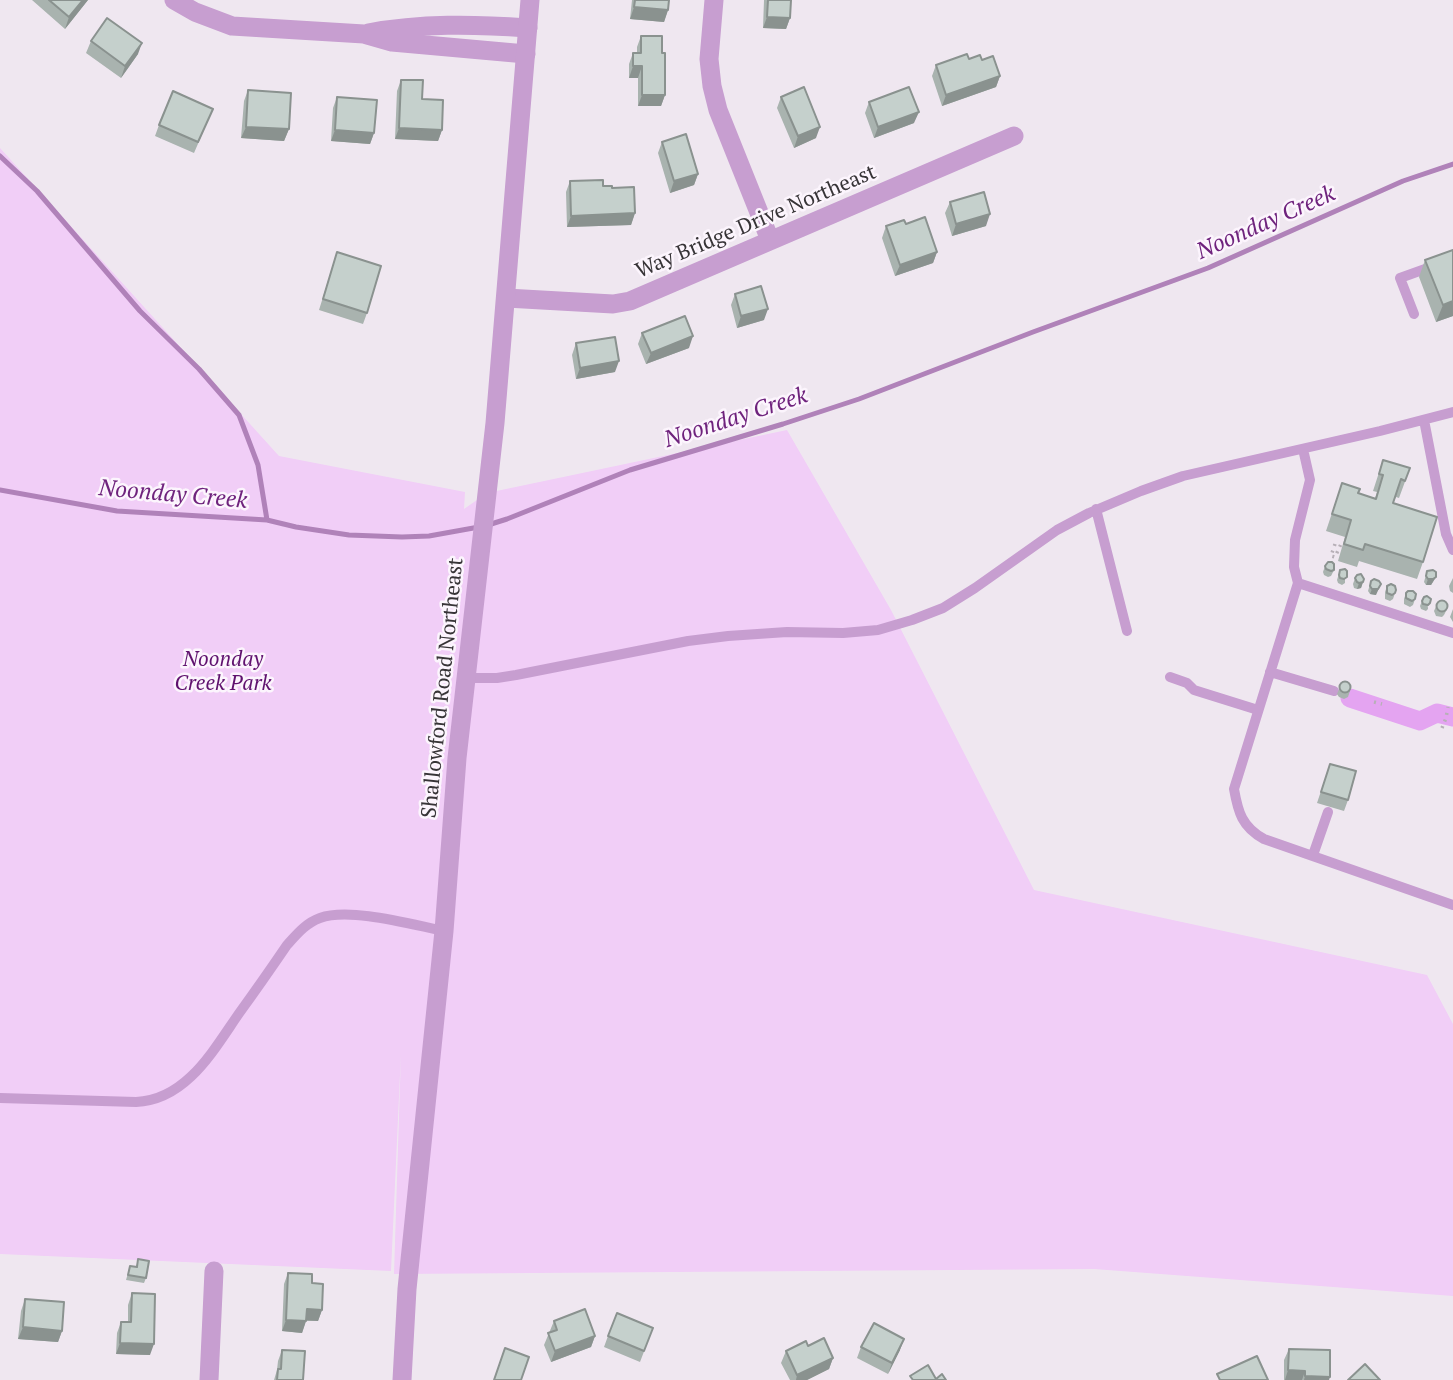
<!DOCTYPE html>
<html>
<head>
<meta charset="utf-8">
<style>
	body { margin:0 }
	canvas { display:block; background:#efe7f0 }
</style>
</head>
<body>
<canvas width="1453" height="1380"></canvas>
<script>
const g = document.querySelector('canvas').getContext('2d');
g.lineJoin = 'round';
function paint(path, color) { g.fillStyle = color; g.fill(path, 'evenodd'); }
function stroke(path, color, width, dash) { g.strokeStyle = color; g.lineWidth = width; g.lineCap = dash ? 'butt' : 'round'; g.setLineDash(dash || []); g.stroke(path); }
function write(font, color, halo, rows, align = 'center') {
  g.font = font + ' "PT Serif",serif'; g.lineWidth = 5; g.setLineDash([]); g.textBaseline = 'middle'; g.strokeStyle = halo; g.fillStyle = color; for (const [text, x, y, turn = 0] of rows) {
    g.save(); g.translate(x, y); g.rotate((+turn || 0) * Math.PI / 180); g.textAlign = isNaN(turn) ? turn : align; if (halo) g.strokeText(text, 0, 0); g.fillText(text, 0, 0); g.restore();
  }
}
const green = new Path2D(`
	M0 148 279 456 465 492 464 509 487 493 787 430 891 610 1034 890 1427 975 1453 1024V1296L1094 1269 394 1274 401 1053 391 1271 0 1254Z`);
const stream = new Path2D(`
	M0 156 37 191 140 311 199 369 239 415 258 465 267 520
	M0 490 117 511 267 520 296 527 349 535 402 537 429 536 479 527
	M488 525 507 519 630 470 783 424 859 399 1033 332 1208 268 1403 181 1453 164`);
const canal = new Path2D(`
	M1350 698 1420 721 1437 713 1453 717`);
const path = new Path2D(`
	M1335 544 1331 556 1335 557 1341 544 1343 545
	M1374 702 1382 704
	M1442 728 1446 718 1448 707`);
const service = new Path2D(`
	M1414 314 1400 278 1453 259
	M1424 420 1446 534 1453 550
	M1303 449 1310 480 1295 540 1294 567 1298 583 1234 789C1238 812 1242 827 1264 839L1453 905
	M1096 509 1127 631
	M1298 583 1453 633
	M1270 672 1334 691
	M1170 677 1187 683 1194 690 1258 710
	M466 678H497L516 675 688 641 728 636 787 632 843 633 878 630 912 620 943 608 975 588 1057 530 1089 513 1141 491 1183 476 1380 431 1453 412
	M1313 855 1328 812
	M0 1098 136 1102C187 1100 214 1049 240 1012 256 990 272 967 287 945 297 934 306 923 320 918 350 907 413 925 444 931`);
const minor = new Path2D(`
	M174 0 195 12 232 26 364 34 392 42 526 54
	M714 0 709 59 712 86 718 110 770 240
	M368 33C421 23 474 24 528 28
	M506 298 613 304 630 301 1014 136
	M209 1380 214 1271`);
const tertiary = new Path2D(`
	M402 1380 407 1289 444 931 457 758 495 423 530 0`);
const wall = new Path2D(`
	M32 0H88L65 29Z
	M632 0H669L668 10 664 22 630 19Z
	M764 0H791L790 18 786 29 763 28Z
	M641 36 662 53 665 95 661 106H638V78H629V64L633 53H637V47Z
	M91 41 138 54 121 78 86 53Z
	M969 59 982 60 1000 76 996 87 942 106 932 76 936 65Z
	M401 80 422 99 442 130 438 141 395 139 397 91Z
	M248 90 289 129 284 141 241 138 244 101Z
	M337 97 374 133 370 144 331 141 333 108Z
	M781 97 816 138 794 148 777 108Z
	M869 102 914 123 874 138 865 113Z
	M213 109 194 153 155 136 159 125Z
	M662 142 698 174 694 185 670 193 658 153Z
	M570 181 612 188 635 213 631 225 567 227 566 192Z
	M950 202 986 226 952 236 945 213Z
	M906 224 937 252 933 263 895 276 882 238 886 226Z
	M1453 250V316L1436 322 1419 277 1425 260Z
	M337 252 367 313 363 324 319 310Z
	M735 294 764 320 737 328 731 305Z
	M642 333 689 348 646 364 638 344Z
	M576 343 615 372 576 379 572 355Z
	M1383 460 1410 468 1399 498 1396 497 1393 503 1423 562 1417 579 1359 561 1357 567 1338 561 1345 537 1326 531 1342 483 1358 493 1375 498 1377 492 1373 491Z
	M1325 566 1334 570 1331 576 1328 577 1324 575 1323 572Z
	M1345 569V583L1342 585 1338 583 1337 580 1340 570Z
	M1427 571 1436 577 1431 585H1426L1424 582Z
	M1355 578 1363 582 1361 588 1357 589 1354 588 1353 584Z
	M1453 578V593L1450 591 1449 586Z
	M1371 581 1376 595 1370 594 1368 591Z
	M1387 586 1396 590 1393 599 1390 601 1385 599V592Z
	M1406 593 1415 599 1413 605 1410 607 1404 604V599Z
	M1427 596 1428 609 1426 611 1421 609 1420 606 1422 601Z
	M1438 602 1447 609 1444 615 1442 617 1436 616 1434 611Z
	M1453 609V622L1450 617Z
	M1342 682 1351 688 1348 697 1344 699 1339 697 1337 694Z
	M1330 764 1348 800 1344 811 1317 803Z
	M138 1259 146 1278 144 1283 126 1280 130 1266 136 1267Z
	M288 1273 312 1283 322 1310 318 1321H306L302 1333 282 1331 284 1284Z
	M132 1293 150 1355 116 1354 117 1333 121 1322H128V1305Z
	M25 1299 62 1331 58 1342 18 1339 21 1311Z
	M554 1321 595 1336 591 1347 551 1362 544 1345Z
	M653 1328 640 1362 604 1347 608 1336Z
	M808 1346 833 1358 829 1369 807 1380H790L781 1363 786 1351Z
	M861 1347 900 1350 888 1374 857 1358Z
	M1289 1349 1329 1380H1284V1360Z
	M282 1350 303 1380H274L277 1370 278 1361Z`);
const shadedWall = new Path2D(`
	M83 0H88L65 29 69 17Z
	M634 7 668 10 664 22 630 19Z
	M767 17 790 18 786 29 763 28Z
	M142 43 138 54 121 78 125 66Z
	M633 66H642L638 78H629Z
	M1000 76 996 87 942 106 946 95Z
	M642 95H665L661 106H638Z
	M919 112 914 123 874 138 878 127Z
	M246 127 289 129 284 141 241 138Z
	M820 127 816 138 794 148 798 136Z
	M399 128 442 130 438 141 395 139Z
	M335 130 374 133 370 144 331 141Z
	M698 174 694 185 670 193 674 181Z
	M635 213 631 225 567 227 571 216Z
	M990 214 986 226 952 236 956 224Z
	M937 252 933 263 895 276 900 265Z
	M1453 301V316L1436 322 1443 305Z
	M768 309 764 320 737 328 741 316Z
	M693 336 689 348 646 364 651 353Z
	M619 361 615 372 576 379 580 368Z
	M1436 577 1431 585H1426L1428 579Z
	M1363 582 1361 588 1357 589 1359 583Z
	M1381 584 1376 595 1370 594 1372 589Z
	M307 1309 322 1310 318 1321 303 1320Z
	M286 1320 306 1321 302 1333 282 1331Z
	M23 1327 62 1331 58 1342 18 1339Z
	M595 1336 591 1347 551 1362 555 1351Z
	M904 1339 900 1350 888 1374 892 1363Z
	M120 1343 154 1344 150 1355 116 1354Z
	M833 1358 829 1369 807 1380H796L797 1375Z
	M1288 1370 1305 1371 1302 1380H1285Z
	M1305 1376 1330 1377 1329 1380H1304Z`);
const building = new Path2D(`
	M49 0H83L69 17Z
	M635 0H669L668 10 634 7Z
	M768 0H791L790 18 767 17Z
	M107 18 142 43 125 66 91 41Z
	M641 36H662V53H665V95H642V66H633V53H641Z
	M967 54 969 59 980 55 982 60 993 56 1000 76 946 95 936 65Z
	M401 80H423L422 99 443 100 442 130 399 128Z
	M804 87 820 127 798 136 781 97Z
	M909 87 919 112 878 127 869 102Z
	M248 90 291 93 289 129 246 127Z
	M173 91 213 109 198 142 159 125Z
	M337 97 377 100 374 133 335 130Z
	M686 134 698 174 674 181 662 142Z
	M603 180V186H612V188L634 187 635 213 571 216 570 181Z
	M984 192 990 214 956 224 950 202Z
	M925 217 937 252 900 265 886 226 904 220 906 224Z
	M1453 250V301L1443 305 1425 260Z
	M337 252 381 266 367 313 323 299Z
	M761 286 768 309 741 316 735 294Z
	M685 316 693 336 651 353 642 333Z
	M615 337 619 361 580 368 576 343Z
	M1383 460 1410 468 1405 481 1401 479 1393 503 1437 517 1423 562 1365 544 1363 550 1344 544 1351 520 1332 514 1342 483 1360 489 1358 493 1376 499 1383 475 1379 474Z
	M1328 562H1332L1334 564V570L1331 571 1326 569 1325 566Z
	M1345 569 1347 571V577L1344 579 1340 578 1339 575 1340 570Z
	M1433 570 1436 572V577L1433 579H1428L1426 576 1427 571Z
	M1361 574 1364 579 1363 582 1359 583 1357 582 1355 578 1357 575Z
	M1374 579 1379 581 1381 584 1378 589H1372L1370 586 1371 581Z
	M1391 584 1395 586 1396 590 1395 593 1392 595 1387 593V586Z
	M1408 591H1413L1416 594 1415 599 1412 601 1406 598V593Z
	M1427 596 1431 599 1430 603 1428 605 1423 604 1422 601 1424 597Z
	M1436.5 606a5.5 5.5 0 1 1 11 0a5.5 5.5 0 1 1-11 0Z
	M1339.5 687a5.5 5.5 0 1 1 11 0a5.5 5.5 0 1 1-11 0Z
	M1330 764 1356 771 1348 800 1321 792Z
	M138 1259 149 1261 146 1278 128 1275 130 1266 137 1267Z
	M288 1273 312 1274V1283L323 1284 322 1310 307 1309 306 1321 286 1320Z
	M132 1293 155 1294 154 1344 120 1343 121 1322H131Z
	M25 1299 64 1302 62 1331 23 1327Z
	M585 1309 595 1336 555 1351 548 1333 557 1330 554 1321Z
	M617 1313 653 1328 644 1351 608 1336Z
	M874 1323 904 1339 892 1363 861 1347Z
	M824 1338 833 1358 797 1375 786 1351 806 1341 808 1346Z
	M505 1348 529 1357 521 1380H494Z
	M1289 1349 1330 1350V1377L1305 1376V1371L1288 1370Z
	M282 1350 305 1351 303 1380H277L278 1369H281Z
	M1257 1356 1268 1380H1220L1217 1374Z
	M1365 1364 1380 1380H1348Z
	M928 1365 936 1379 942 1374 946 1380H913L910 1376Z`);
const streetNames = [
	["Way Bridge Drive Northeast",756,222,-23],
	["Shallowford Road Northeast",443,688,-84]
];
const parkNames = [
	["Noonday",223,660],
	["Creek Park",223,684]
];
const waterNames = [
	["Noonday Creek",1266,223,-24],
	["Noonday Creek",736,418,-18],
	["Noonday Creek",173,495,5]
];
paint(green, '#f1cef7');
stroke(stream, '#b082b9', 5);
stroke(canal, '#e4a4f1', 19);
stroke(path, '#b7b0b7', 3.5, [2, 5]);
stroke(service, '#c79ed0', 10);
stroke(minor, '#c79ed0', 19);
stroke(tertiary, '#c79ed0', 19);
paint(wall, '#a9b3af');
paint(shadedWall, '#8a928f');
paint(building, '#c5d0cc');
stroke(building, '#8a928f', 2);
write('21px', '#373437', '#fcf5fd', streetNames);
write('italic 21px', '#60126f', '#fcf5fd', parkNames);
write('italic 23px', '#6f237d', '#fcf5fd', waterNames);
</script>
</body>
</html>
